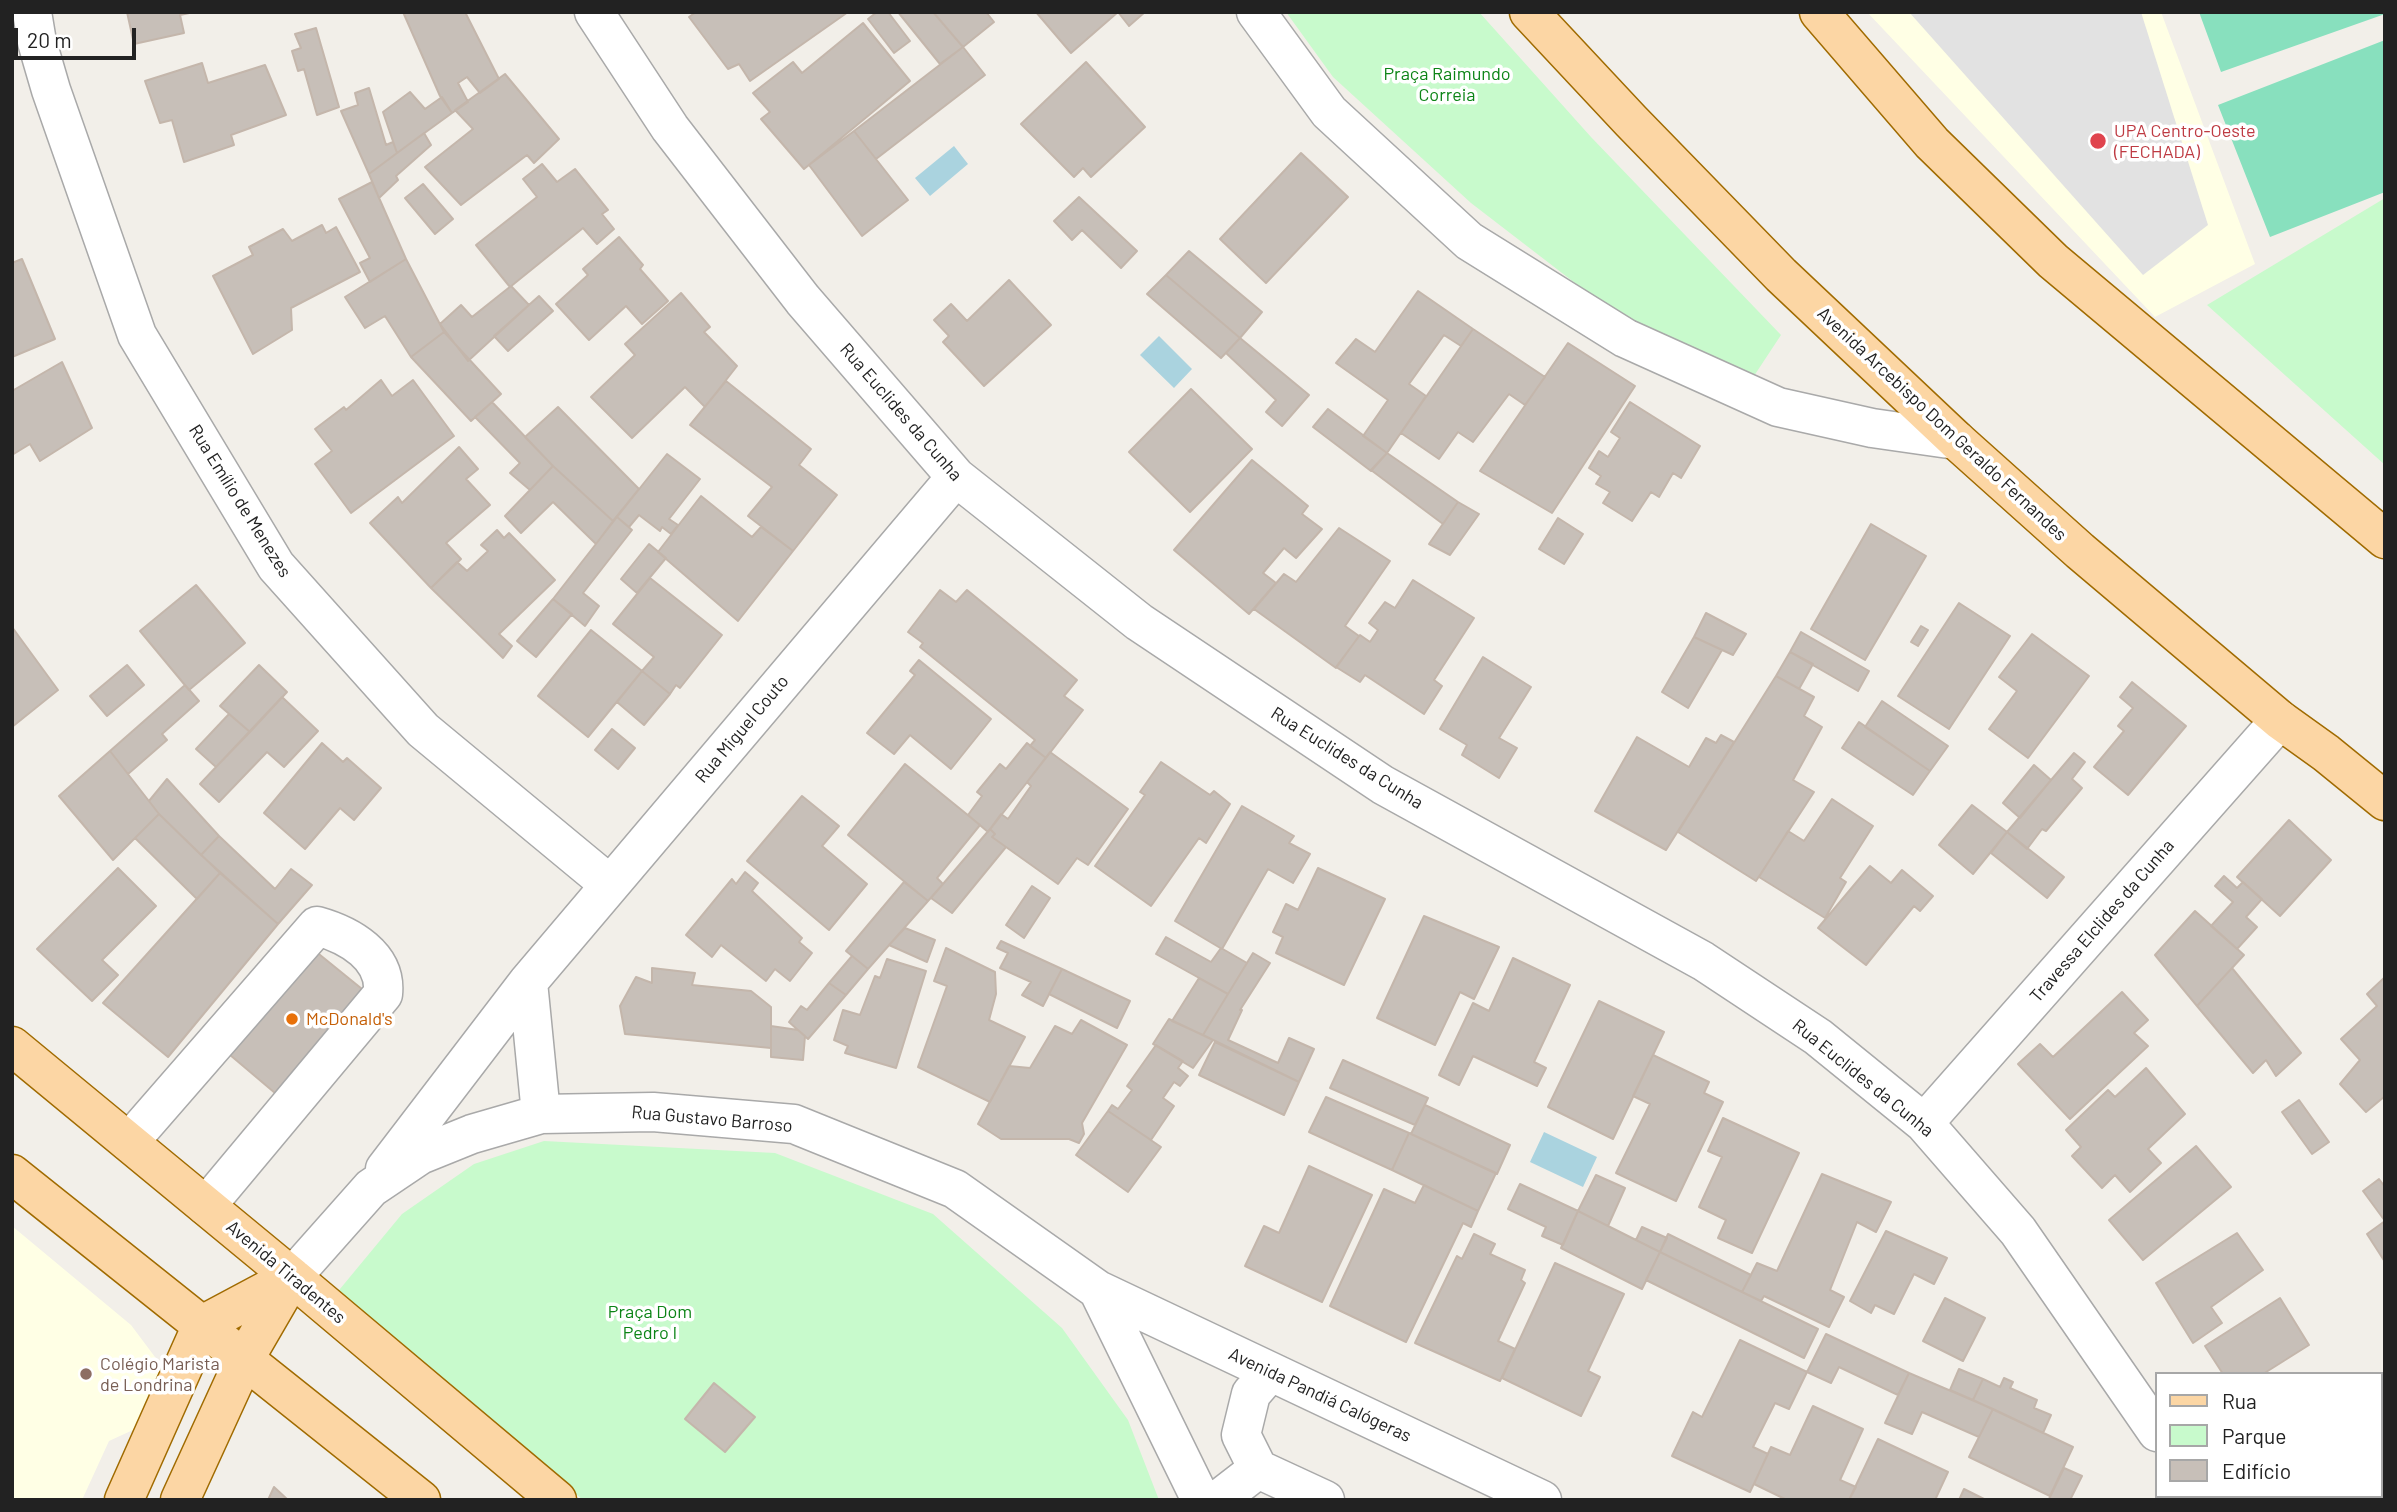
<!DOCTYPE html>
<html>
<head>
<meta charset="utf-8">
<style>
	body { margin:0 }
	#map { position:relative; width:2397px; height:1512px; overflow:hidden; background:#f2efe9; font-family:Barlow,sans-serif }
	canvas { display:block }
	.frame { position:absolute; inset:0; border:14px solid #222; pointer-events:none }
	.legend { position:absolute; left:2155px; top:1372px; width:228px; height:126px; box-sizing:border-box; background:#fff; border:2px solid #a7a7a7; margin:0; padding:9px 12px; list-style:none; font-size:21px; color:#222 }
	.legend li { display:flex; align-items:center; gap:14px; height:35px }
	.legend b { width:35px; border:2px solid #a7a7a7 }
	.scale { position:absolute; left:14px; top:28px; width:122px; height:32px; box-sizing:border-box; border:4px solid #222; border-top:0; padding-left:9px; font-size:21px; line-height:24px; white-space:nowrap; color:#222; -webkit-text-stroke:5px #fff; paint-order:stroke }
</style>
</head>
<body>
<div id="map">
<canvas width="2397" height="1512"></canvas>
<div class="frame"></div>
<ul class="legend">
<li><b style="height:9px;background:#fcd6a4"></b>Rua</li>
<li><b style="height:19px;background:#c8facc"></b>Parque</li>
<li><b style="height:19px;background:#c7bfb8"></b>Edifício</li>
</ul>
<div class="scale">20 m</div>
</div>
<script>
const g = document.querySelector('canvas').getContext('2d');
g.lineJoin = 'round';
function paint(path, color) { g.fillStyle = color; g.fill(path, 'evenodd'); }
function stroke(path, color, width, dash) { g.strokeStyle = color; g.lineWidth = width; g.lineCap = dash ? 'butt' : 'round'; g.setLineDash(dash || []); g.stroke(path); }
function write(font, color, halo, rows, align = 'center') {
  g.font = font + ' Barlow,sans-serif'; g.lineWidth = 7; g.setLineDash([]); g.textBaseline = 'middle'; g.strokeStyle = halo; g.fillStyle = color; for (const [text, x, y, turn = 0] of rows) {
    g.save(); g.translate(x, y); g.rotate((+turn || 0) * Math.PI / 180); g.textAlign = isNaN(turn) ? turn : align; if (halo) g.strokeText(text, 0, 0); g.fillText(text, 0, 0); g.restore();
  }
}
const education = new Path2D(`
	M1867 12H2161L2255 264 2155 317Z
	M12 1226 131 1325 158 1361 161 1388 146 1424 109 1441 82 1500H12Z`);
const park = new Path2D(`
	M1286 12H1479L1591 137 1781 335 1752 379 1614 313 1471 203 1333 77Z
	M2385 198V465L2207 305Z
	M544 1141 775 1153 933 1214 1062 1328 1128 1420 1159 1500H583L335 1295 402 1214 474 1164Z`);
const pitch = new Path2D(`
	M2199 12H2385V14L2221 72Z
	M2385 40V192L2270 237 2218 105Z`);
const parking = new Path2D(`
	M1909 12H2141L2208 225 2143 275Z`);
const water = new Path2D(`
	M954 146 968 164 930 196 915 178Z
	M1159 336 1192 369 1174 388 1140 355Z
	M1544 1132 1597 1157 1583 1187 1530 1162Z`);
const building = new Path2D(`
	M127 12H194L180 15 184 33 134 44Z
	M403 12H465L499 79 480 93 467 77 458 83 468 102 452 113 440 96Z
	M696 12H848L750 81 739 64 728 69 689 17Z
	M877 12H888L910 41 894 53 868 19Z
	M898 12H933L963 47 940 64Z
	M933 12H986L994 22 963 47Z
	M1036 12H1118L1071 53Z
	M1118 12H1145L1129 26Z
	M863 23 910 81 804 169 761 119 770 112 753 93 793 62 802 73Z
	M316 28 339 107 317 115 304 69 298 71 292 51 301 48 295 34Z
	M963 47 985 75 876 159 854 131Z
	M1086 62 1145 127 1091 177 1083 168 1074 177 1021 124Z
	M202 63 208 83 265 65 286 115 231 135 234 145 184 162 172 120 160 123 145 81Z
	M505 74 559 139 534 163 527 155 461 205 425 167 473 129 455 110Z
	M369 88 386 145 393 142 397 153 369 174 341 111 358 105 355 93Z
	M410 92 425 109 442 97 452 113 397 153 383 112Z
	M854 131 908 200 862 236 809 165Z
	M424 133 431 145 396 176 398 180 379 198 369 174Z
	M1301 153 1348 197 1266 283 1220 239Z
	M542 164 557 182 575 169 608 210 602 214 614 229 597 244 583 228 510 287 476 245 537 197 523 179Z
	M372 182 406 259 370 282 360 263 370 258 339 199Z
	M423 184 453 219 435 234 405 198Z
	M1079 197 1137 251 1121 268 1082 230 1072 240 1054 221Z
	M322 225 326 233 336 227 360 272 291 308 292 330 253 354 213 276 253 255 249 247 283 229 292 241Z
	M619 237 643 265 640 269 668 301 642 324 626 306 589 340 556 304 588 275 583 269Z
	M1189 251 1262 312 1240 338 1166 275Z
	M22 259 55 339 12 357V263Z
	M406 259 444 332 411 357 385 316 365 328 345 297Z
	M1166 275 1240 338 1221 358 1147 294Z
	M1009 280 1051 325 984 386 943 342 949 336 934 320 951 304 967 321Z
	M511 286 529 305 468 361 440 324 461 305 472 317Z
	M1418 291 1473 329 1461 346 1444 335 1409 384 1426 396 1387 453 1363 436 1388 400 1336 363 1356 339 1375 352Z
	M681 293 710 327 704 332 737 366 705 407 685 387 632 438 591 397 635 355 625 344Z
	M539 296 553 311 508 351 494 336Z
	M1473 329 1545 377 1525 405 1509 394 1473 442 1458 432 1439 459 1401 433Z
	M444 332 501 394 471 421 411 357Z
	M1240 338 1309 395 1282 426 1266 412 1276 400 1226 353Z
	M1568 343 1635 386 1552 513 1480 471Z
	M62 362 92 428 40 461 30 444 12 455V391Z
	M381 380 392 396 413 380 454 436 351 513 315 464 332 451 315 429 344 407 346 410Z
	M726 381 811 449 799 465 837 495 793 551 748 516 772 487 690 425Z
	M1191 389 1252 449 1190 512 1129 452Z
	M492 402 553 466 530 490 510 473 520 463 475 417Z
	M1630 402 1700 446 1681 478 1673 473 1659 497 1651 492 1632 521 1603 503 1610 492 1596 484 1601 476 1589 468 1599 451 1608 457 1620 438 1611 432Z
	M558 407 639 489 613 521 553 466 525 437Z
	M1328 409 1387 453 1371 471 1313 427Z
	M459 447 478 469 466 479 490 505 446 543 461 559 431 588 370 523 398 497 402 503Z
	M1387 453 1458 502 1443 524 1371 470Z
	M667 454 700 479 669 519 678 525 671 534 662 527 660 531 639 515 629 527 617 517Z
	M1252 460 1308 506 1302 514 1322 529 1296 558 1284 548 1263 573 1276 583 1249 614 1174 550Z
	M553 466 613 521 596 544 553 502 521 533 505 516Z
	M701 496 752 537 761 527 793 551 738 621 658 552Z
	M1458 502 1479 514 1450 555 1429 544Z
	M617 517 632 530 583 593 599 606 585 626 553 599Z
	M1558 518 1583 534 1564 564 1539 549Z
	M1871 524 1926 556 1865 660 1811 629Z
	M1339 528 1390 561 1345 626 1359 636 1336 668 1254 609 1284 574 1296 582Z
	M497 530 504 538 509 533 555 580 499 634 512 646 503 658 431 588 457 562 467 571 488 551 481 545Z
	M649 544 666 558 637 593 621 579Z
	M650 578 722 635 680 688 676 685 670 694 642 671 654 657 613 624Z
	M1413 580 1474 618 1434 680 1442 686 1424 714 1365 675 1360 682 1336 667 1360 635 1370 642 1378 630 1369 623 1385 602 1395 608Z
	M196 585 245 643 189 690 140 631Z
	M940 590 956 602 967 590 1077 680 1064 696 1083 710 1046 758 1030 746 1035 740 920 647 923 643 908 632Z
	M553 599 572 614 536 657 517 641Z
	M1959 603 2010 636 1949 729 1898 696Z
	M1706 613 1746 634 1733 655 1694 637Z
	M1921 626 1928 630 1918 646 1911 642Z
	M12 627 58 690 12 727Z
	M591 630 642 671 588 737 538 696Z
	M1801 632 1869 671 1858 691 1790 652Z
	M2032 634 2089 676 2028 758 1989 729 2017 691 1999 677Z
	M1694 637 1722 650 1688 708 1662 692Z
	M1790 652 1813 664 1799 689 1776 676Z
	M1483 657 1531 687 1499 738 1517 748 1499 778 1462 755 1467 745 1440 729Z
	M919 660 991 719 951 769 910 735 894 754 867 733 915 675 910 671Z
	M127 665 144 685 107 716 90 696Z
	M259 665 287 692 250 732 220 706Z
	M642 671 670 694 644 725 617 702Z
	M1776 676 1814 697 1804 716 1822 727 1793 780 1814 792 1756 881 1678 832Z
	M2132 682 2186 726 2128 795 2094 767 2124 731 2118 726 2133 708 2120 697Z
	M185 685 199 701 162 734 167 740 128 774 110 751Z
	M282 697 318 731 284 767 267 752 219 802 200 784Z
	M1882 701 1948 746 1930 771 1865 727Z
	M229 714 250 732 216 767 196 749Z
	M1859 722 1930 771 1913 795 1842 748Z
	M612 729 635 748 618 769 595 750Z
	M1721 735 1734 742 1666 850 1595 811 1637 737 1689 767 1706 738 1716 743Z
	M322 743 343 762 347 758 381 788 354 820 340 808 305 849 264 813Z
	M1027 743 1046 758 988 832 968 815 982 796 977 792 1000 764 1006 769Z
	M110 751 159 814 113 860 59 796Z
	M1050 752 1128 809 1088 865 1077 858 1058 884 992 837 995 834 990 829 1001 814 1008 819 1031 786 1027 782Z
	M2074 753 2085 762 2072 779 2082 788 2046 831 2042 829 2027 849 2007 832Z
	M1161 762 1210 795 1214 791 1230 804 1206 843 1199 838 1151 906 1095 866 1145 795 1140 792Z
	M905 764 980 825 937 878 943 884 928 901 848 835Z
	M2034 765 2051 780 2020 818 2003 803Z
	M167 779 219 836 201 855 159 814 149 801Z
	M802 796 839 826 822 846 867 884 829 930 747 861Z
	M1832 799 1873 826 1840 878 1846 882 1825 918 1759 877 1788 831 1804 841Z
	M1972 805 2007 832 1973 874 1939 845Z
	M1242 806 1294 836 1289 843 1310 854 1293 883 1268 869 1222 949 1175 921Z
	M159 814 220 873 197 899 135 838Z
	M2289 820 2331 860 2280 916 2237 877Z
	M990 829 995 834 992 837 1006 847 952 913 931 898Z
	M2007 832 2064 877 2047 898 1991 853Z
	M219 836 275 889 291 869 312 885 278 924 201 855Z
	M1870 866 1891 883 1902 870 1933 896 1920 911 1914 906 1866 965 1818 928Z
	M118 868 156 906 102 960 118 975 92 1001 37 949Z
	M1318 868 1385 899 1344 985 1276 953 1283 937 1273 932 1286 904 1298 910Z
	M745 872 758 883 752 891 802 938 799 942 812 953 790 981 775 969 766 981 721 945 712 957 686 935 732 879 736 884Z
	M220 873 278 924 168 1057 103 1003Z
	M2224 876 2237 888 2243 882 2262 899 2246 917 2257 927 2237 949 2211 926 2233 902 2215 886Z
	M904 882 928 901 868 969 846 951Z
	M1032 886 1050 898 1024 938 1006 925Z
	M2195 911 2244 955 2197 1006 2155 955Z
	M1424 916 1499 947 1474 999 1460 992 1435 1045 1377 1018Z
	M905 928 935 940 927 962 889 945Z
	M1166 937 1211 962 1221 948 1247 963 1228 994 1156 954Z
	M1001 941 1062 969 1043 1006 1022 995 1031 982 1000 968 1008 953 997 948Z
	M309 946 362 989 275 1093 223 1049Z
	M946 948 995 972 996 994 989 1020 1025 1037 990 1102 918 1067 947 986 934 981Z
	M1253 953 1270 963 1240 1010H1242L1228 1040 1278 1063 1289 1038 1314 1049 1299 1082 1203 1035Z
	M852 956 868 969 846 995 829 983Z
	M1513 958 1570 985 1534 1062 1546 1068 1537 1086 1473 1056 1459 1085 1439 1075 1473 1003 1489 1011Z
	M887 959 926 971 896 1068 845 1053 848 1046 834 1040 843 1010 860 1015 875 976 880 978Z
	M652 968 695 973 692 985 751 991 771 1007V1048L625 1034 620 1006 636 977 652 983Z
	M2232 968 2301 1053 2276 1076 2266 1060 2253 1073 2197 1006Z
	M1062 969 1130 1001 1117 1028 1049 994Z
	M2385 977V1096L2366 1112 2340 1084 2360 1060 2341 1039 2377 1006 2367 994Z
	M1199 978 1228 994 1203 1035 1172 1021Z
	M829 983 846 995 808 1039 789 1022 801 1006 807 1010Z
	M2122 992 2148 1020 2134 1033 2148 1046 2070 1119 2018 1064 2040 1044 2053 1057Z
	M1599 1001 1664 1032 1613 1139 1548 1107Z
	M1169 1019 1213 1040 1193 1068 1153 1044Z
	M1081 1020 1127 1045 1082 1123 1084 1134 1079 1143 1069 1139H1001L978 1124 1009 1066 1030 1068 1055 1026 1072 1034Z
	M771 1026 798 1030 805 1036 803 1060 771 1057Z
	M1215 1042 1299 1082 1284 1115 1199 1075Z
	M1156 1045 1183 1061 1178 1068 1188 1076 1180 1086 1174 1082 1163 1098 1174 1106 1151 1140 1108 1111 1112 1105 1118 1109 1132 1090 1127 1086Z
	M1653 1055 1709 1082 1704 1093 1723 1102 1676 1201 1616 1173 1650 1104 1633 1096Z
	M1343 1060 1428 1098 1415 1125 1330 1088Z
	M2146 1068 2185 1114 2148 1149 2161 1163 2130 1192 2115 1175 2102 1188 2072 1156 2081 1147 2066 1130 2108 1090 2115 1097Z
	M1326 1097 1409 1133 1392 1170 1309 1132Z
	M2299 1100 2329 1142 2312 1154 2282 1112Z
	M1425 1105 1510 1145 1497 1174 1411 1134Z
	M1108 1111 1161 1147 1128 1192 1076 1155Z
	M1723 1118 1799 1153 1752 1253 1718 1238 1726 1220 1699 1207 1722 1157 1708 1151Z
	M1409 1133 1496 1173 1478 1211 1392 1170Z
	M2196 1146 2231 1187 2143 1260 2109 1220Z
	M1309 1166 1372 1195 1322 1302 1245 1266 1264 1226 1279 1233Z
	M1822 1174 1891 1202 1876 1232 1857 1222 1830 1290 1844 1297 1829 1327 1764 1296 1761 1301 1742 1292 1757 1263 1777 1271Z
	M1596 1175 1625 1188 1608 1226 1578 1211Z
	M2379 1179 2385 1187V1221L2363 1191Z
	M1520 1184 1578 1211 1563 1245 1542 1236 1546 1227 1508 1209Z
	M1424 1185 1478 1211 1471 1227 1463 1223 1406 1342 1330 1306 1384 1189 1415 1203Z
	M1578 1211 1660 1252 1642 1289 1561 1248Z
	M2385 1221V1262L2367 1234Z
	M1642 1227 1667 1238 1660 1252 1636 1240Z
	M1886 1231 1947 1258 1934 1284 1914 1274 1894 1314 1875 1305 1871 1313 1850 1301Z
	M2237 1233 2263 1270 2211 1307 2222 1323 2193 1343 2156 1283Z
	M1474 1234 1495 1244 1490 1254 1525 1270 1521 1280 1525 1283 1498 1341 1515 1349 1500 1381 1415 1343 1457 1256 1462 1259Z
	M1668 1234 1751 1275 1742 1292 1660 1252Z
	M1660 1252 1818 1329 1804 1358 1646 1280Z
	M1555 1263 1624 1294 1588 1371 1600 1377 1581 1416 1502 1378Z
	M1945 1298 1985 1318 1963 1361 1923 1341Z
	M2280 1298 2309 1345 2263 1374H2223L2205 1346Z
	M1826 1334 1909 1373 1898 1395 1839 1367 1831 1383 1807 1372Z
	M1740 1340 1807 1372 1789 1409 1775 1403 1753 1447 1768 1454 1750 1492 1672 1456 1693 1412 1702 1417Z
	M1959 1369 1983 1379 1973 1400 1950 1390Z
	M1909 1373 1993 1409 1979 1437 1922 1412 1912 1434 1885 1423Z
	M2004 1378 2013 1382 2010 1388 2037 1400 2034 1408 2051 1415 2043 1433 1973 1400 1983 1379 2000 1387Z
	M714 1383 755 1417 725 1452 685 1419Z
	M1813 1406 1863 1429 1840 1480 1856 1487 1849 1500H1787L1754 1484 1771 1447 1790 1455Z
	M1993 1409 2073 1447 2050 1496 1969 1457Z
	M1878 1439 1948 1472 1935 1500H1849Z
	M2385 1463V1500H2303L2301 1497 2381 1496V1465Z
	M2064 1468 2082 1476 2070 1500H2051L2049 1499Z
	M274 1487 288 1500H268Z
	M1964 1489 1986 1500H1959Z`);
const minor = new Path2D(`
	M32 12 37 42 51 90 137 335 276 566 423 730 609 884
	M594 12 670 128 803 300 956 477 1139 622 1383 785 1703 961 1818 1037 1924 1123 2018 1231 2157 1432
	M1256 12 1329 112 1469 241 1625 338 1778 407 1872 428 1956 440
	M528 982 541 1114
	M1924 1123 2280 720
	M129 1142 317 926C349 935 387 956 383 994L206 1206
	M385 1169 528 982 956 477
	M292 1277 371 1188 420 1155 472 1134 541 1114 653 1112 794 1124 955 1189 1098 1290 1201 1500
	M1098 1290 1542 1500
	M1258 1469 1241 1435 1251 1394 1270 1372
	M2204 1496 2206 1500
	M1218 1500 1258 1469 1325 1500`);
const major = new Path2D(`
	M1529 12 1631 121 1781 275 1956 440 2080 551 2280 720 2326 753 2385 801
	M1819 12 1932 143 2053 261 2385 539
	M12 1046 292 1277 557 1500
	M12 1174 421 1500
	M202 1325 292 1277
	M124 1500 202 1325
	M180 1500 245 1358 292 1277`);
const markers = [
	[2098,141,9,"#e0444e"],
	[292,1019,7,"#e8710a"],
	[86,1374,7,"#8d6e63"]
];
const parkNames = [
	["Praça Raimundo",1447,74],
	["Correia",1447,95],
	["Praça Dom",650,1312],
	["Pedro I",650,1333]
];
const healthNames = [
	["UPA Centro-Oeste",2114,131],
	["(FECHADA)",2114,152]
];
const streetNames = [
	["Rua Euclides da Cunha",901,412,49],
	["Avenida Arcebispo Dom Geraldo Fernandes",1942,424,43],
	["Rua Emílio de Menezes",240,501,58],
	["Rua Miguel Couto",742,729,-50],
	["Rua Euclides da Cunha",1347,758,32],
	["Travessa Elclides da Cunha",2102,921,-49],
	["Rua Euclides da Cunha",1863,1078,39],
	["Rua Gustavo Barroso",712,1119,5],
	["Avenida Tiradentes",286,1272,40],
	["Avenida Pandiá Calógeras",1320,1395,25]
];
const foodNames = [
	["McDonald's",306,1019]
];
const educationNames = [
	["Colégio Marista",100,1364],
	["de Londrina",100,1385]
];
paint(education, '#ffffe5');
paint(park, '#c8facc');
paint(pitch, '#88e0be');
paint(parking, '#e2e2e2');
paint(water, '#aad3df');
paint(building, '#c7bfb8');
stroke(building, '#c4b6ab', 2);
stroke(minor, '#a9a9a9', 41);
stroke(major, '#a06b00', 41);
stroke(minor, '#fff', 38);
stroke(major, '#fcd6a4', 38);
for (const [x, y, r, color] of markers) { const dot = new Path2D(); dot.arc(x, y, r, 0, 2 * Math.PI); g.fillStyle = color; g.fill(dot); stroke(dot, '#fff', 2.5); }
write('18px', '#0c8416', '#fff', parkNames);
write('18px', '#be3a42', '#fff', healthNames, 'left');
write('18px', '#222', '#fff', streetNames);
write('18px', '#c56008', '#fff', foodNames, 'left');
write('18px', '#785e54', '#fff', educationNames, 'left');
</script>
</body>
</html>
